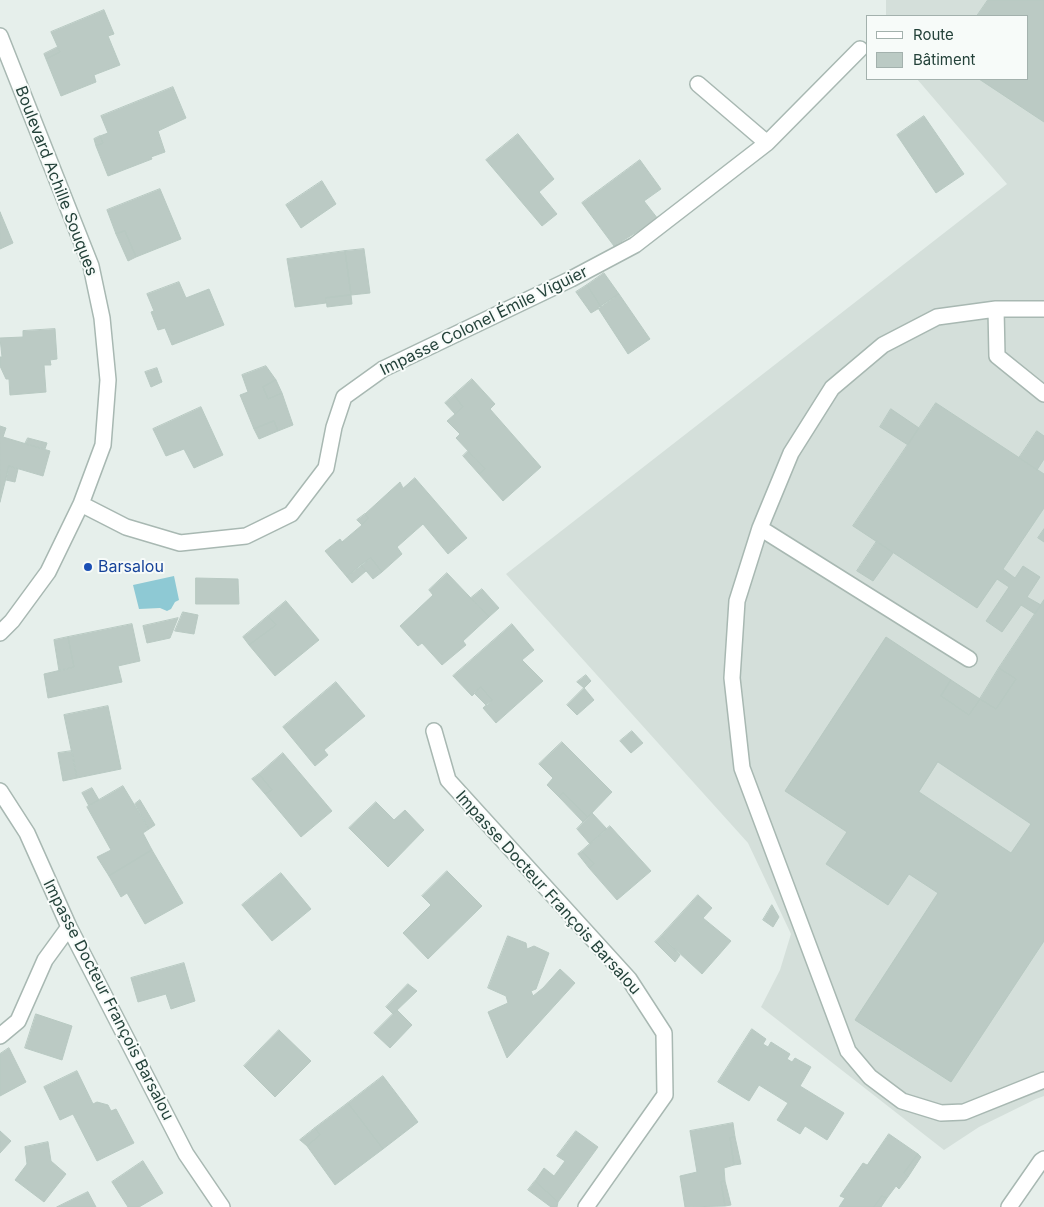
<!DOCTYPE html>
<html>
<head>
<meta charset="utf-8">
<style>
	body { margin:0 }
	#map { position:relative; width:1044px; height:1207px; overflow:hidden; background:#e6efeb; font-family:Inter,sans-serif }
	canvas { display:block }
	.legend { position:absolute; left:866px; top:15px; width:162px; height:65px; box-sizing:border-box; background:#f7fbf9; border:1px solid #a3b1ad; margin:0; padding:6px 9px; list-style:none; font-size:15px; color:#24423a }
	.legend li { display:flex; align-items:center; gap:10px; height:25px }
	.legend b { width:25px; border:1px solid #a3b1ad }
</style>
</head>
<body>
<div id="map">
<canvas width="1044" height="1207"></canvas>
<ul class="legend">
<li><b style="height:6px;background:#fff"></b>Route</li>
<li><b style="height:14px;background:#bbcac4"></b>Bâtiment</li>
</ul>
</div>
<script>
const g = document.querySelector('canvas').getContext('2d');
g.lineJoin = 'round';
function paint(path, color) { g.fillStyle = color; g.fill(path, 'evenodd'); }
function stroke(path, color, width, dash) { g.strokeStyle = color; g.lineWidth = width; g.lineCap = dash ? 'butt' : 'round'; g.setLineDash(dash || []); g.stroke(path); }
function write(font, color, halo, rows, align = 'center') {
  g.font = font + ' Inter,sans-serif'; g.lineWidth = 4; g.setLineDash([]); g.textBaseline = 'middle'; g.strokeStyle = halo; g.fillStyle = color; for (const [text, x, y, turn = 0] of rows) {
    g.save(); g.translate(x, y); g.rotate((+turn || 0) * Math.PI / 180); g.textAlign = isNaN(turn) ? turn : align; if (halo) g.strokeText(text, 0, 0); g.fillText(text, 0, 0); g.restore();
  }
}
const built = new Path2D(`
	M886 0H1044V1096L1036 1099 979 1127 944 1150 761 1007 780 970 791 934 748 843 506 574 1007 184 917 79H1028V16H886Z`);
const water = new Path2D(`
	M174 576 179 600 175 602 171 609 167 611 160 608 139 609 133 585Z`);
const building = new Path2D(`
	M988 0H1044V122L979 79H1028V16H977Z
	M104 10 114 34 108 36 120 65 94 75 96 82 61 96 46 59 60 52 51 32Z
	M58 47 60 52 46 59 44 54Z
	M173 87 186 118 158 131 165 152 151 157 152 159 108 176 96 146 103 143 100 136 108 133 101 116Z
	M924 116 964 174 936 193 897 135Z
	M518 134 554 179 539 192 557 214 542 226 486 160Z
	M100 136 103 143 96 146 94 139Z
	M640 160 661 189 644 201 658 219 614 246 582 203Z
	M322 181 336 204 301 228 286 205Z
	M160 189 181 239 136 257 125 231 116 234 107 210Z
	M0 212 13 243 0 249Z
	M125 231 136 257 128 261 116 234Z
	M364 249 370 293 351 295 345 251Z
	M345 251 351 295 326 298V303L295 307 287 259Z
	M604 273 619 294 601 307 587 285Z
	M179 282 186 298 209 289 224 325 172 345 165 328 158 330 151 312 154 311 147 294Z
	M587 285 601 307 591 313 576 292Z
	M619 294 650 339 628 354 598 308Z
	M351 295 352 304 327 307 326 298Z
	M55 329 57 359 50 360 51 365H44L46 392 10 395 9 379H6L0 366V357H2L0 338 23 337V331Z
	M266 366 276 380 263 387 268 399 282 393 293 425 278 431 274 421 254 429 240 395 248 392 242 375Z
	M157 368 162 382 151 387 145 372Z
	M472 379 495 404 490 409 541 467 503 501 479 474 485 469 456 438 460 434 447 421 463 407 454 395Z
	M276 380 282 393 268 399 263 387Z
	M454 395 463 407 455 414 445 403Z
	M936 403 1044 474V508L1003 569 1015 578 1023 566 1040 577 1027 597 1041 605 1035 614 1021 605 1002 632 986 621 1009 587 997 579 977 608 853 526Z
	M201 407 223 455 194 468 184 449 166 456 153 429Z
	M891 409 919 428 908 445 880 427Z
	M274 421 278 431 259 439 254 429Z
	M0 426 6 428 3 437 50 451 43 476 9 466 0 502Z
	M1037 431 1044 436V459L1037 470 1019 458Z
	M28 438 47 443 45 449 25 444Z
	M468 451 485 469 479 474 463 456Z
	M9 466 18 469 15 482 6 480Z
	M415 478 467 538 448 554 423 524 397 547 402 554 382 572 371 558 347 577 325 551 340 539 342 542 362 525 368 518 365 514 400 482 403 488Z
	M365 514 368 518 362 525 357 520Z
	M1044 529V542L1038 538Z
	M877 541 893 553 873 581 857 571Z
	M371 558 382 572 373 579 361 565Z
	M361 565 366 571 352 583 347 577Z
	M447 573 489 617 463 641 466 645 442 665 422 643 418 646 400 626 433 595 429 590Z
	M196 578 238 579 239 604H196Z
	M482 589 499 608 489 617 471 598Z
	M1044 600V941L951 1082 855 1020 938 893 909 874 888 905 826 864 847 832 785 791 886 637 951 680 941 696 969 715 980 699 996 709 1016 679 999 668ZM938 762 1031 824 1011 853 919 792Z
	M286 601 319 640 275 676 249 645 276 625 268 616Z
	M183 612 198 615 194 634 175 631Z
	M268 616 276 625 249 645 243 637Z
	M178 618 170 638 147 643 143 626Z
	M132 624 140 661 118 666 122 682 48 698 44 674 74 667 68 637Z
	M512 624 534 650 522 660 543 681 496 723 483 708 492 700 481 687 472 696 453 676Z
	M68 637 74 667 59 671 54 640Z
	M999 668 1016 679 996 709 980 699Z
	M586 675 591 681 584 688 577 682Z
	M951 680 980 699 969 715 941 696Z
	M336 682 365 716 324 750 328 755 315 766 283 727Z
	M481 687 492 700 487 706 474 693Z
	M584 688 594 700 577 715 567 705Z
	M108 706 121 769 77 778 64 715Z
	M632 731 643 743 631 753 620 741Z
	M562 742 612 792 588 817 563 793 559 797 547 785 553 778 539 764Z
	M72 751 77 778 63 781 58 753Z
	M283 753 332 811 301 837 265 794 272 790 259 774Z
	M259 774 272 790 265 794 252 779Z
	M123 786 149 829 143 833 152 850 109 876 97 857 111 850 87 807Z
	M92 788 99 800 89 806 82 793Z
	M563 793 588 817 583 822 559 797Z
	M140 800 155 825 149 829 135 804Z
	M376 802 394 820 405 810 424 830 388 867 349 828Z
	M592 813 607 829 590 844 577 829Z
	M610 826 651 871 617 900 589 868 594 864 582 851Z
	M152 850 183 903 145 924 127 893 121 897 109 876Z
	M582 851 594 864 589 868 578 854Z
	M447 871 482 906 428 959 403 933 431 905 422 896Z
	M281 873 311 909 272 941 242 905Z
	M698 895 712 908 703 918 731 941 702 974 661 936Z
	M772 905 779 917 773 927 763 920Z
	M508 936 526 943 527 949 534 946 549 953 536 989 531 991 533 996 543 988 560 969 575 983 507 1058 488 1012 508 1003 506 996 488 988Z
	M661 936 680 955 675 962 655 942Z
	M184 963 195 1001 171 1009 166 994 138 1002 131 978Z
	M408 984 417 991 393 1014 386 1007Z
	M397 1010 412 1025 390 1048 374 1033Z
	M36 1014 72 1026 62 1060 25 1048Z
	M752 1029 766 1039 763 1044 768 1047 771 1042 790 1054 787 1059 792 1062 795 1058 811 1067 800 1086 844 1113 827 1140 805 1126 800 1134 777 1120 788 1103 759 1085 749 1101 718 1082Z
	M279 1030 311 1061 275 1097 244 1066Z
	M9 1048 26 1082 0 1096V1054Z
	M77 1071 93 1104 97 1102 108 1105 111 1111 116 1109 134 1143 97 1161 73 1114 60 1120 44 1087Z
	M383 1076 418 1122 383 1149 348 1103Z
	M348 1103 383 1149 335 1185 307 1146 320 1135 315 1128Z
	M733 1123 735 1137 730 1138 734 1165 724 1168 725 1181 721 1182 725 1206 685 1207 680 1176 697 1172 690 1131Z
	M315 1128 320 1135 307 1146 300 1140Z
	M0 1131 11 1141 0 1153Z
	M576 1131 598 1147 558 1202 535 1181 544 1168 554 1176 565 1161 557 1156Z
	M889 1134 918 1154 904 1173 908 1177 899 1189 896 1186 887 1198 882 1196 874 1207H839L845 1198 840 1196 863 1163 867 1165Z
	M735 1137 741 1164 734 1165 730 1138Z
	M48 1142 51 1161 66 1174 44 1202 15 1180 27 1164 25 1147Z
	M918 1154 921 1157 908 1177 904 1173Z
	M143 1161 163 1193 139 1207H128L112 1182Z
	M535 1181 558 1202 557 1207H551L528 1190Z
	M725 1181 731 1205 725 1206 721 1182Z
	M88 1192 96 1207H57Z
	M882 1196 887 1198 881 1207H874Z`);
const minor = new Path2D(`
	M0 36 91 266 102 318 108 380 103 445 81 504 48 572 12 621 0 633
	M767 143 860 49
	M996 309 997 356 1044 394
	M1044 309H996L937 317 883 345 832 388 791 453 760 528 737 601 732 678 742 768 848 1051 870 1077 902 1101 941 1113 964 1112 1044 1080
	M81 504 126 527 180 543 246 536 291 514 326 468 334 427 344 397 383 369 571 279 635 245 767 143 698 84
	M760 528 969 659
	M434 731 448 780 629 979 664 1033 665 1095 586 1207
	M0 791 27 833 69 927 186 1154 222 1207
	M0 1036 18 1021 45 960 69 927
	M1009 1207 1041 1161 1044 1159`);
const markers = [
	[88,567,5,"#1a4fb4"]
];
const streetNames = [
	["Boulevard Achille Souques",56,181,69],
	["Impasse Colonel Émile Viguier",484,321,-26],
	["Impasse Docteur François Barsalou",548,893,48],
	["Impasse Docteur François Barsalou",108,1000,63]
];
const transitNames = [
	["Barsalou",98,567]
];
paint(built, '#d4dfda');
paint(water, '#8ec9d4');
paint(building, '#bbcac4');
stroke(building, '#b8c9c2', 1);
stroke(minor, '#a8b8b2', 18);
stroke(minor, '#fff', 15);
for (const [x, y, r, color] of markers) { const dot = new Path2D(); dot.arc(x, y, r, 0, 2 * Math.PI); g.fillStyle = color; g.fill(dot); stroke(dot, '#f7fbf9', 2); }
write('16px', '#24423a', '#f7fbf9', streetNames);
write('16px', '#164399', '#f7fbf9', transitNames, 'left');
</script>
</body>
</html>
